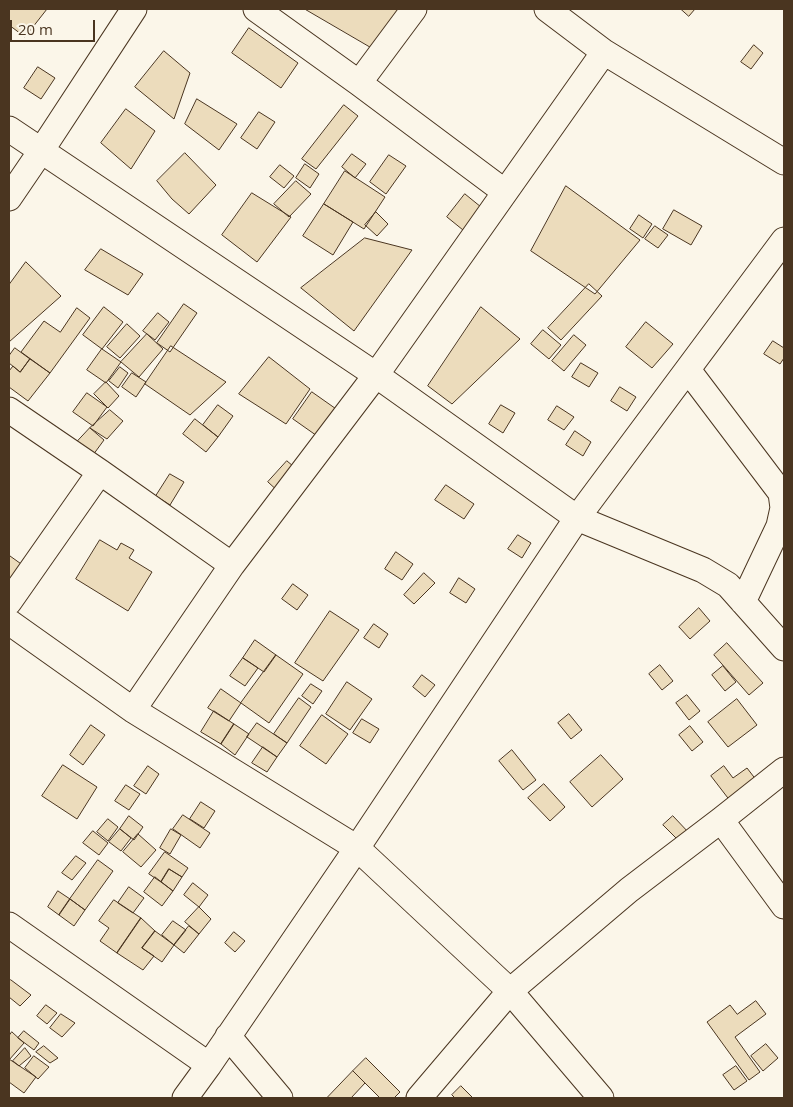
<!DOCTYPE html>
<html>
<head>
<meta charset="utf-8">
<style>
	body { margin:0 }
	#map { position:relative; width:793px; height:1107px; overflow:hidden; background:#fbf6e9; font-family:"Open Sans",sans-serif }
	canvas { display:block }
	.frame { position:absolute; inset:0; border:10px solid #4a3520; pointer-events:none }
	.scale { position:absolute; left:10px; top:20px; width:85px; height:22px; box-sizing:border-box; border:2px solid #4a3520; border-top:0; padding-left:6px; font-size:15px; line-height:18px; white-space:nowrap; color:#4a3520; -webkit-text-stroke:4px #fbf6e9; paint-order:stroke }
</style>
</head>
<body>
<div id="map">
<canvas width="793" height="1107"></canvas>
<div class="frame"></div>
<div class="scale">20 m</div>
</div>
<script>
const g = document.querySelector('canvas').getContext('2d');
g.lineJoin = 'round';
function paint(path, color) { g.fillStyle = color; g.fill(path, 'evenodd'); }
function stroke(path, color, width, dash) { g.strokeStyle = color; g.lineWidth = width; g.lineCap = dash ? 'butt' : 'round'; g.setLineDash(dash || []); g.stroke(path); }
const building = new Path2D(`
	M9 9H47L25 37 9 25Z
	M305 9H403L374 49Z
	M681 9H695L689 16Z
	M249 28 298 63 281 88 232 53Z
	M754 45 763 53 751 69 741 62Z
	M164 51 190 73 174 119 135 87Z
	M38 67 55 78 41 99 24 88Z
	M197 99 237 124 219 150 185 124Z
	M344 105 358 116 316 169 302 159Z
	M126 109 155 131 131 169 101 143Z
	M259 112 275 122 257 149 241 138Z
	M185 153 216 185 189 214 172 199 157 181Z
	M352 154 366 164 355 178 342 167Z
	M389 155 406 166 386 194 370 182Z
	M305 164 319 174 310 188 296 178Z
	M280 165 294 176 284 188 270 177Z
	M345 171 385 197 364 229 324 204Z
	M296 181 311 194 289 217 274 204Z
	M566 186 640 240 595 294 531 251Z
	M252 193 291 217 257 262 222 235Z
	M465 194 481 207 463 230 447 217Z
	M324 204 353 222 333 255 303 236Z
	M674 210 702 226 691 245 663 229Z
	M376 212 388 224 377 236 365 225Z
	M639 215 652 224 643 238 630 229Z
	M655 226 668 235 658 248 645 239Z
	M365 238 412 250 354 331 301 288Z
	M101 249 143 274 128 295 85 270Z
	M26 262 61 296 9 342V285Z
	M589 284 602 296 561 340 548 328Z
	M184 304 197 313 170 352 157 343Z
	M104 307 123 322 102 349 83 335Z
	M481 307 520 339 452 404 428 386Z
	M77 308 90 318 50 373 21 352 44 321 60 332Z
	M158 313 169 322 155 340 143 331Z
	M646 322 673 344 652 368 626 347Z
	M127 324 140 336 120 358 107 347Z
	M543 330 561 345 549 359 531 344Z
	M147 334 163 349 139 377 121 362Z
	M574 335 586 345 564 371 552 361Z
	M773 341 784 348V358L780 364 764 354Z
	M171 346 226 382 190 415 145 384Z
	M15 348 30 359 20 372 9 363V356Z
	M102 349 121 362 106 383 87 370Z
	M269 357 310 389 286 424 239 394Z
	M30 359 50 373 28 401 9 387V371L13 366 20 372Z
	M581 363 598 373 589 387 572 377Z
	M120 367 128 373 118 388 109 381Z
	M132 373 146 382 136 397 122 387Z
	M106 382 119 396 108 408 94 394Z
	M620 387 636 397 627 411 611 401Z
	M312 392 339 411 320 438 293 419Z
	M87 393 107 407 93 426 73 412Z
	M218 405 233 416 218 437 203 425Z
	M501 405 515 413 503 433 489 424Z
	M557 406 574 417 564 430 548 420Z
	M110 410 123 421 107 439 90 428Z
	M195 419 218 437 206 452 183 434Z
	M90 428 104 440 93 455 76 443Z
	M575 431 591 442 583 456 566 445Z
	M287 461 299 471 280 493 268 482Z
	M170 474 184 482 170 505 156 496Z
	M446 485 474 504 464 519 435 500Z
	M518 535 531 543 522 558 508 549Z
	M100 540 117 550 121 543 134 550 129 558 152 572 128 611 76 579Z
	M396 552 413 564 402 580 385 569Z
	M10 556 24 566 9 586V558Z
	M424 573 435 583 414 604 404 595Z
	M459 578 475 589 466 603 450 593Z
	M293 584 308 595 297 610 282 599Z
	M699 608 710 621 690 639 679 627Z
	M330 611 359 630 323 681 295 663Z
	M374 624 388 634 379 648 364 638Z
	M255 640 276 655 264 672 243 658Z
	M727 643 763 683 749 695 714 655Z
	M276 655 303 674 269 723 241 703Z
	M243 658 258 668 245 686 230 676Z
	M660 665 673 681 662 690 649 674Z
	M723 666 736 682 725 691 712 675Z
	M422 675 435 685 425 697 413 687Z
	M347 682 372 699 350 730 326 714Z
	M311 684 322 691 313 704 302 696Z
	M221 689 241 703 229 721 208 708Z
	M687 695 700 711 689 720 676 703Z
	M299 698 311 707 287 743 274 734Z
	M737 699 757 725 728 747 708 722Z
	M214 711 234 724 221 744 201 732Z
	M569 714 582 730 571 739 558 723Z
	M322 715 348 734 326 764 300 746Z
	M362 719 379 729 370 743 353 733Z
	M257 723 287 743 277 757 247 737Z
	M234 724 249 734 235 755 221 744Z
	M91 725 105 735 83 765 70 755Z
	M690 726 703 742 692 751 679 735Z
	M263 747 277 757 267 772 252 763Z
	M512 750 536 780 523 790 499 761Z
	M601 755 623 779 592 807 570 782Z
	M63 765 97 787 77 819 42 796Z
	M148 766 159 774 146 794 134 786Z
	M724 766 733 778 747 768 757 781 731 802 711 776Z
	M544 784 565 807 550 821 528 798Z
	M126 785 140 794 129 810 115 801Z
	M201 802 215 811 204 828 190 819Z
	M183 815 210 833 200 848 173 829Z
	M129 816 143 827 134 840 120 829Z
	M673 816 690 834 680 842 663 825Z
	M108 819 118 827 108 841 97 832Z
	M120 829 131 838 121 851 109 842Z
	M171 829 181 835 170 854 160 848Z
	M93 831 108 843 99 855 83 843Z
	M138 834 156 850 141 867 123 852Z
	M165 852 188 868 182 877 169 869 161 882 149 874Z
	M76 856 86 863 72 880 62 873Z
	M98 860 113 871 85 910 70 899Z
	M169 869 182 877 173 891 161 882Z
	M155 877 173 891 162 906 144 892Z
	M193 883 208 895 199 907 184 895Z
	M129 887 144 898 133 913 118 903Z
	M58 891 70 899 59 915 48 907Z
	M70 899 85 910 74 926 59 915Z
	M114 900 141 918 117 953 100 941 109 928 99 921Z
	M199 907 211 919 199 934 185 922Z
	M141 918 155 931 142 948 154 956 143 970 117 953Z
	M173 921 186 930 174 945 162 935Z
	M189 926 199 934 184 953 174 945Z
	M155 931 174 945 162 962 142 948Z
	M234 932 245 941 235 952 225 943Z
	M11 980 31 995 20 1006 9 997V981Z
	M756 1001 766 1014 735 1037 760 1072 749 1080 707 1022 730 1005 737 1014Z
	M46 1005 57 1013 47 1024 37 1016Z
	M61 1014 75 1023 62 1037 50 1028Z
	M24 1031 39 1043 34 1050 18 1038Z
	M12 1032 24 1043 9 1060V1036Z
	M766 1044 778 1058 763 1071 751 1056Z
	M44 1046 58 1058 50 1063 36 1052Z
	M25 1048 31 1056 19 1066 13 1061Z
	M34 1056 49 1067 38 1079 25 1068Z
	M366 1058 400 1092 394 1098H380L353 1071Z
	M9 1059 36 1077 24 1093 9 1082Z
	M736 1066 747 1081 734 1090 723 1075Z
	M353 1071 365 1083 351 1098H327Z
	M461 1086 473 1098H455L452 1095Z`);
const street = new Path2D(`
	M256 9 359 83 505 192
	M547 9 604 52 784 162
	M359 83 414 9
	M9 129 376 375 577 518 703 570 728 585 784 648
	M9 198 41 151 134 9
	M688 370 781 493 783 508 779 526 743 602
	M9 410 100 472 232 565
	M9 602 100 472
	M9 622 133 710 357 848 510 991 601 1098
	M133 710 232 565 376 375 604 52
	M721 820 784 906
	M9 925 209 1065
	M228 1036 280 1098
	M185 1098 209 1065 357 848 577 518 784 240
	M419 1098 510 991 629 890 721 820 784 770`);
paint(building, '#ecdcbc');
stroke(building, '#4a3520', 1);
stroke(street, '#4a3520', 27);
stroke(street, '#fbf6e9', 25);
</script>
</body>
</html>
